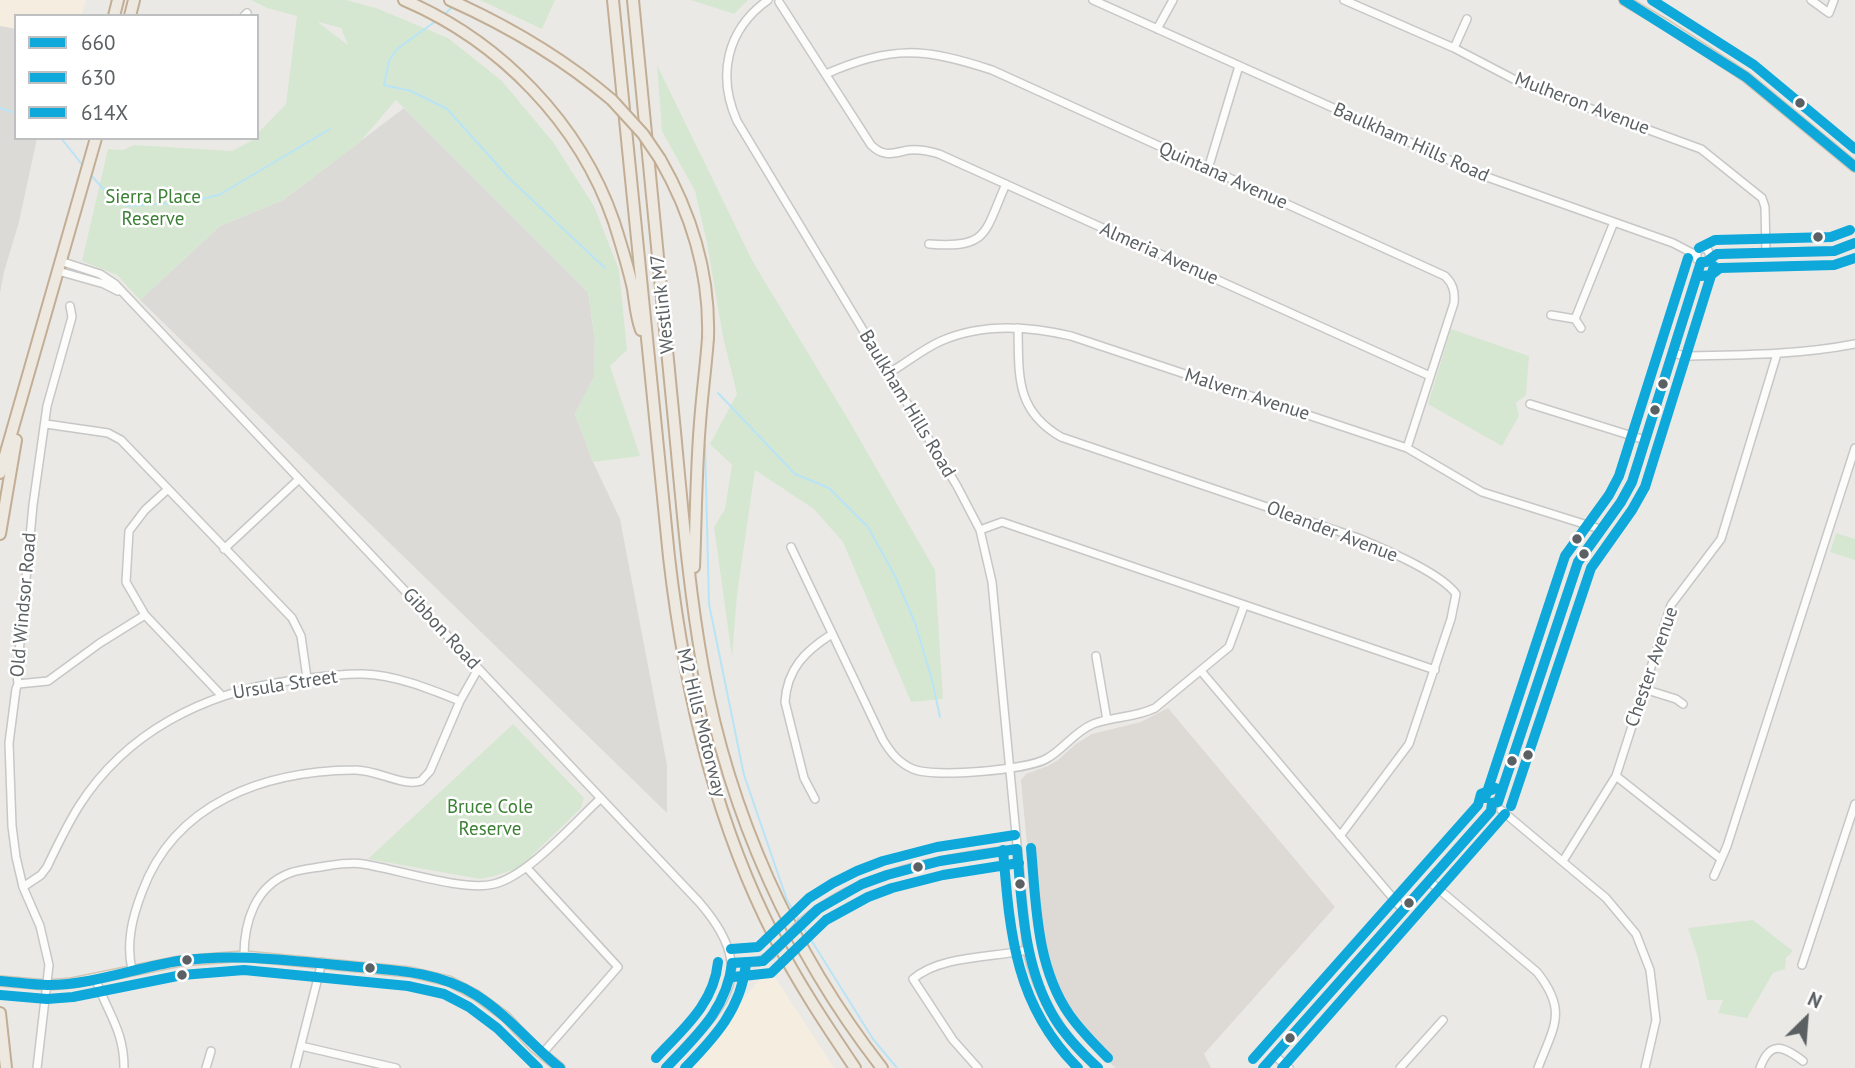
<!DOCTYPE html>
<html>
<head>
<meta charset="utf-8">
<style>
	body { margin:0 }
	#map { position:relative; width:1855px; height:1068px; overflow:hidden; background:#ebe9e6; font-family:"PT Sans",sans-serif }
	canvas { display:block }
	.legend { position:absolute; left:14px; top:14px; width:245px; height:126px; box-sizing:border-box; background:#fff; border:2px solid #bdbfc1; margin:0; padding:9px 12px; list-style:none; font-size:21px; color:#5b6063 }
	.legend li { display:flex; align-items:center; gap:14px; height:35px }
	.legend b { width:35px; border:2px solid #bdbfc1 }
	.north { position:absolute; left:1771px; top:984px; width:70px; height:70px; -webkit-text-stroke:5px #fff; paint-order:stroke; rotate:25deg; font-size:19px; font-weight:700; line-height:28px; text-align:center; color:#5b6063 }
	.north::after { content:''; display:block; margin:auto; width:24px; height:32px; background:#5b6063; clip-path:polygon(50% 0,100% 100%,50% 72%,0 100%) }
</style>
</head>
<body>
<div id="map">
<canvas width="1855" height="1068"></canvas>
<ul class="legend">
<li><b style="height:9px;background:#0ea8da"></b>660</li>
<li><b style="height:9px;background:#0ea8da"></b>630</li>
<li><b style="height:9px;background:#0ea8da"></b>614X</li>
</ul>
<div class="north">N</div>
</div>
<script>
const g = document.querySelector('canvas').getContext('2d');
g.lineJoin = 'round';
function paint(path, color) { g.fillStyle = color; g.fill(path, 'evenodd'); }
function stroke(path, color, width, dash) { g.strokeStyle = color; g.lineWidth = width; g.lineCap = dash ? 'butt' : 'round'; g.setLineDash(dash || []); g.stroke(path); }
function write(font, color, halo, rows, align = 'center') {
  g.font = font + ' "PT Sans",sans-serif'; g.lineWidth = 5; g.setLineDash([]); g.textBaseline = 'middle'; g.strokeStyle = halo; g.fillStyle = color; for (const [text, x, y, turn = 0] of rows) {
    g.save(); g.translate(x, y); g.rotate((+turn || 0) * Math.PI / 180); g.textAlign = isNaN(turn) ? turn : align; if (halo) g.strokeText(text, 0, 0); g.fillText(text, 0, 0); g.restore();
  }
}
const commercial = new Path2D(`
	M0 0H86L81 16H16V29L0 26Z
	M769 968 834 1068H687L713 1036Z`);
const industrial = new Path2D(`
	M0 26 16 29V138H37L19 222 4 272 0 293Z
	M404 108 588 292 595 340 594 377 575 414 593 462 620 519 667 765V813L140 300 220 226 283 200Z`);
const education = new Path2D(`
	M1168 708 1335 907 1204 1054 1211 1068H1116L1090 1047 1072 1026 1056 1001 1042 966 1035 931 1021 780 1026 774 1048 766 1058 760 1076 744 1092 734 1141 722Z`);
const green = new Path2D(`
	M251 0H346L376 8 448 38 502 81 553 142 594 206 619 270 627 350 610 366 640 456 593 462 575 414 594 376 595 340 588 292 396 100 359 143 283 200 220 226 140 300 117 275 82 261 108 149 123 150 134 145 232 151 257 138V134L286 104 297 16 267 8ZM319 22 341 28 348 45 319 23Z
	M480 0H555L542 29Z
	M691 0H748L734 14Z
	M657 65 753 262 848 419 935 570 943 699 911 702 843 542 814 509 755 470 737 595 732 657 714 527 725 509 732 465 710 444 737 394 723 337 707 243 695 191 662 131Z
	M1451 329 1529 356 1526 395 1516 403 1519 416 1502 446 1428 404Z
	M1836 533 1855 539V560L1830 552Z
	M513 724 584 798 581 808 519 868 494 876 480 879 368 859Z
	M1753 920 1793 951 1786 958 1785 969 1773 973 1747 1018 1718 1013 1723 1000H1707L1698 958 1688 928Z`);
const stream = new Path2D(`
	M444 15 452 7
	M436 21 397 49 389 61 384 85 411 91 447 109 511 180 605 268
	M0 108 16 113
	M61 138 84 167
	M90 174 106 192 127 206 187 202 219 195 330 129
	M718 393 795 474 829 488 868 527 895 576 915 623 932 680 940 717
	M705 444 709 604 744 775 787 900 800 922
	M803 927 873 1039 897 1068`);
const minor = new Path2D(`
	M768 0C726 30 717 76 737 121L957 486 980 530 992 582 1027 950C1038 997 1061 1036 1098 1068
	M1093 0 1487 177 1673 243 1696 255
	M1344 0 1454 48 1523 84 1701 149 1762 198 1765 207 1766 252
	M1811 0 1829 13 1834 0
	M779 2 871 145C884 158 893 153 909 150 919 149 929 151 939 154L1430 376
	M244 16 247 13
	M1157 29 1173 0
	M1454 48 1467 19
	M826 74C891 45 925 48 992 70L1445 276C1453 284 1455 291 1454 303L1407 448
	M1208 169 1239 66
	M929 244C989 249 984 233 1006 184
	M1697 259V251L1703 248 1708 250 1710 257
	M60 261 100 274 115 284 699 902C764 977 720 1009 666 1068
	M1701 262H1706L1710 257 1717 254 1834 251 1855 243
	M58 271 104 284 118 291
	M1551 315 1575 319
	M1018 328C1019 376 1015 410 1061 437L1361 539C1386 550 1441 573 1456 594L1451 619 1409 744 1340 836
	M1581 328 1575 319 1614 222
	M1673 353 1685 356C1742 355 1799 355 1855 344
	M889 373C906 363 923 349 941 341 982 323 1029 326 1071 336L1407 448 1482 492 1600 529
	M1530 404 1645 440
	M46 424 108 433 121 440 292 618 301 636 307 678
	M168 489 145 510 129 531 126 582 145 615 221 695
	M980 530 1002 522 1435 670
	M791 547 883 740C891 753 899 763 913 769 934 778 1026 770 1046 759 1063 750 1074 732 1093 724 1113 716 1135 718 1155 708L1229 647 1244 606
	M224 549 298 480
	M1096 656 1107 720
	M1201 671 1403 910
	M18 684 48 681 100 643 145 615
	M1644 689 1676 699 1683 704
	M1616 776 1721 859
	M815 799 804 778 785 702C787 669 805 651 832 634
	M1498 802 1578 562 1621 502 1632 482 1701 262
	M1501 810 1606 898 1636 934 1650 970 1656 1020 1645 1068
	M1563 861 1616 776 1671 605 1721 539 1777 354
	M527 868 618 967 542 1054
	M1714 876 1727 846 1855 448
	M1429 881 1537 972C1568 1011 1554 1026 1538 1068
	M23 887 41 875 47 867C57 846 67 825 79 806 126 732 204 693 288 681 313 678 338 673 363 674 396 675 430 689 460 701
	M802 922C860 871 943 858 1017 849
	M244 956C244 922 255 886 290 873 301 869 315 868 326 866 339 864 351 862 363 864 397 869 463 892 494 884 528 876 574 823 601 798
	M732 963 758 962 771 955
	M1802 965 1855 804
	M132 970C126 943 132 918 142 892 175 802 265 771 354 770 376 769 402 787 421 781L430 771 460 701 478 669
	M96 980C108 1014 124 1030 124 1068
	M301 1046 396 1068
	M1275 1056 1289 1068
	M37 1068 49 965 40 926 23 887 16 857 12 826 9 743 16 689 18 684 17 674 33 505 47 406 72 317 70 306
	M206 1068 211 1051
	M295 1068 322 962
	M978 1068 953 1040 913 979C941 955 992 958 1027 950
	M1263 1068 1491 811 1492 803 1498 802
	M1400 1068 1443 1020
	M1760 1068C1770 1040 1783 1046 1803 1061`);
const major = new Path2D(`
	M1624 0 1668 26 1746 77 1855 167
	M0 981 47 985 72 983 180 961 244 956 410 972 449 981 476 995 506 1017 534 1047 560 1068`);
const highway = new Path2D(`
	M404 0C500 41 580 123 614 222 621 244 628 266 633 289 635 302 636 317 641 330
	M450 0C508 26 564 59 612 100
	M613 0 669 557C684 688 714 819 774 936 798 983 826 1025 855 1068
	M633 0C647 134 659 268 672 401 681 490 687 580 703 668 729 813 792 953 882 1068
	M114 16 118 0
	M130 16 134 0
	M660 159C691 213 710 274 708 338 706 366 702 394 700 423 696 471 696 519 694 567
	M0 473 96 138
	M0 534 16 440
	M0 1013 6 1068`);
const minorBridge = new Path2D(`
	M771 955 802 922`);
const highwayBridge = new Path2D(`
	M612 100 643 134 660 159`);
const bus1 = new Path2D(`
	M1624 0 1746 77 1855 167
	M1701 262H1706L1717 254 1834 251 1855 243
	M1498 802 1578 562 1621 502 1632 482 1701 262
	M1017 849C1022 907 1024 968 1055 1019 1066 1037 1082 1053 1098 1068
	M732 963 763 961 818 909 862 884 887 875 940 861 1017 849
	M0 981C16 982 32 985 48 985 92 985 135 968 178 961 232 953 284 960 337 965 384 970 435 969 476 995 508 1015 531 1045 560 1068
	M666 1068C696 1036 727 1009 732 963
	M1263 1068 1491 811 1492 803 1498 802`);
const bus2 = new Path2D(`
	M1701 276 1711 275 1720 268 1834 265 1855 258
	M1511 806 1591 568 1632 510 1645 487 1714 266
	M1003 850C1010 934 1015 1005 1078 1068
	M733 977 771 973 826 920 868 897 892 888 943 875 1019 863
	M0 995 47 999 73 997 182 975 244 970 408 986 444 994 469 1007 497 1028 538 1068
	M685 1068C715 1037 741 1009 746 964
	M1282 1068 1505 814`);
const bus3 = new Path2D(`
	M1652 0 1754 65 1855 149
	M1699 248 1715 240 1831 237 1850 230
	M1485 798 1565 556 1609 495 1619 476 1688 258
	M1031 848C1036 903 1036 966 1069 1014 1080 1030 1094 1044 1108 1058
	M731 949 758 947 809 898 833 883 857 871 883 861 937 847 1015 835
	M656 1058C683 1029 714 1004 718 962
	M1253 1059 1478 805 1481 794 1496 788`);
const markers = [
	[1800,103,6,"#5b6063"],
	[1818,237,6,"#5b6063"],
	[1663,384,6,"#5b6063"],
	[1655,410,6,"#5b6063"],
	[1577,539,6,"#5b6063"],
	[1584,554,6,"#5b6063"],
	[1528,755,6,"#5b6063"],
	[1512,761,6,"#5b6063"],
	[918,867,6,"#5b6063"],
	[1020,884,6,"#5b6063"],
	[1409,903,6,"#5b6063"],
	[187,960,6,"#5b6063"],
	[370,968,6,"#5b6063"],
	[182,975,6,"#5b6063"],
	[1290,1038,6,"#5b6063"]
];
const streetNames = [
	["Mulheron Avenue",1582,104,21],
	["Baulkham Hills Road",1411,143,24],
	["Quintana Avenue",1223,176,24],
	["Almeria Avenue",1159,254,24],
	["Westlink M7",663,304,-96],
	["Malvern Avenue",1247,395,18],
	["Baulkham Hills Road",907,404,59],
	["Oleander Avenue",1332,532,21],
	["Old Windsor Road",24,605,-85],
	["Gibbon Road",441,629,47],
	["Chester Avenue",1652,667,-71],
	["Ursula Street",285,685,-9],
	["M2 Hills Motorway",701,723,76]
];
const parkNames = [
	["Sierra Place",153,198],
	["Reserve",153,220],
	["Bruce Cole",490,808],
	["Reserve",490,830]
];
paint(commercial, '#f5eddf');
paint(industrial, '#dcdad7');
paint(education, '#ddd9d5');
paint(green, '#d6e7d1');
stroke(stream, '#b9e4f6', 2);
stroke(minor, '#c7c7c7', 10);
stroke(major, '#d2c6b4', 12);
stroke(highway, '#c2ae94', 14);
stroke(minor, '#fcfcfb', 7);
stroke(major, '#f2eee7', 9);
stroke(highway, '#eee9e0', 10);
stroke(minorBridge, '#c7c7c7', 10, []);
stroke(highwayBridge, '#c2ae94', 14, []);
stroke(minorBridge, '#fcfcfb', 7);
stroke(highwayBridge, '#eee9e0', 10);
stroke(bus1, '#0ea8da', 10);
stroke(bus2, '#0ea8da', 10);
stroke(bus3, '#0ea8da', 10);
for (const [x, y, r, color] of markers) { const dot = new Path2D(); dot.arc(x, y, r, 0, 2 * Math.PI); g.fillStyle = color; g.fill(dot); stroke(dot, '#fff', 2.5); }
write('19px', '#5b6063', '#fff', streetNames);
write('19px', '#3c8035', '#fff', parkNames);
</script>
</body>
</html>
